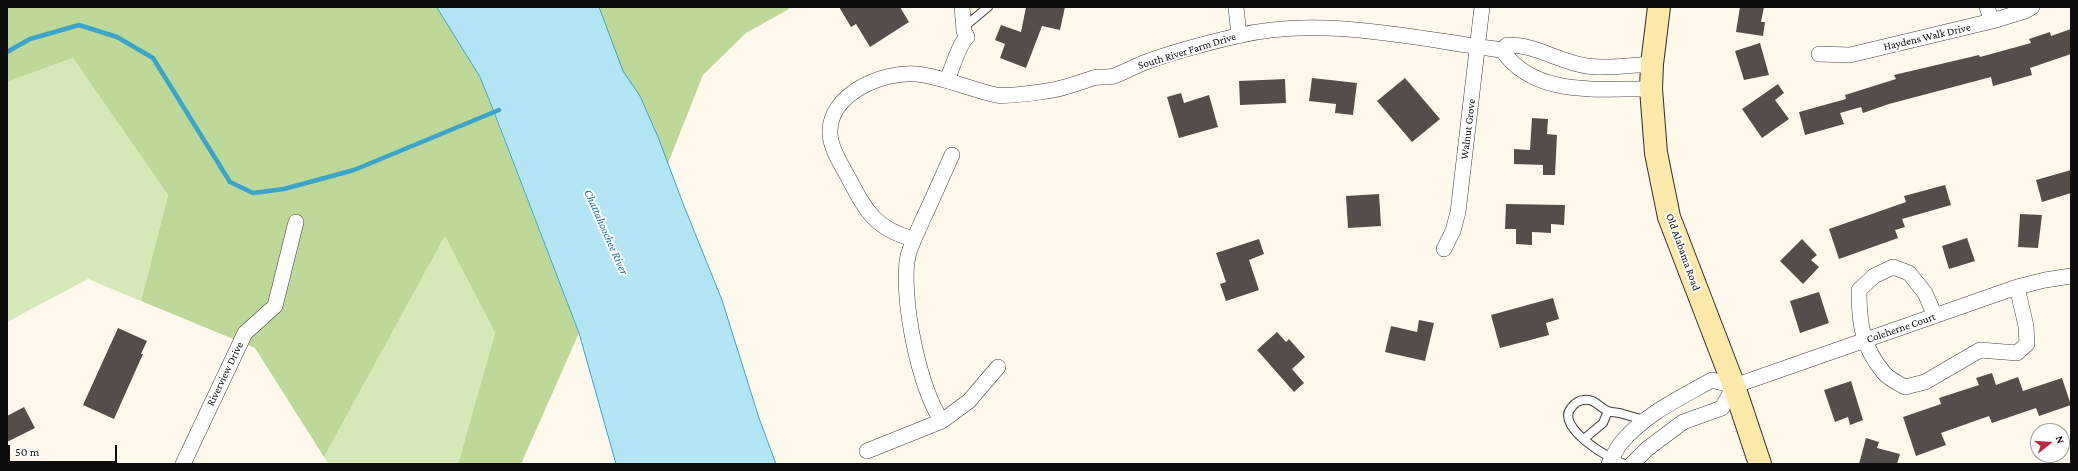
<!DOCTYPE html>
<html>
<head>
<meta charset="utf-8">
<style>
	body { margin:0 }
	#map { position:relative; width:2078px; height:471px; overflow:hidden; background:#fff9ed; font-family:"Crimson Pro",serif }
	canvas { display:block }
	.frame { position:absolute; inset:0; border:8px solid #0d0d0d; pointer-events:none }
	.north { position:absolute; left:2030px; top:423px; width:40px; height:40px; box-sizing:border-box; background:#fff; border:1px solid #9e9e9e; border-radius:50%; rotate:73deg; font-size:11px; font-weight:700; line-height:16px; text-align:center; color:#0d0d0d }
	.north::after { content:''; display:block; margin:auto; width:14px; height:18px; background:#ba2843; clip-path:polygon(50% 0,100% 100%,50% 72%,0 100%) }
	.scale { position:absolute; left:8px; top:445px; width:109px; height:18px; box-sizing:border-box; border:2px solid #0d0d0d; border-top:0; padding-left:5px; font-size:12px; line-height:14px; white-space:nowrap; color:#0d0d0d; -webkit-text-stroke:3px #fff; paint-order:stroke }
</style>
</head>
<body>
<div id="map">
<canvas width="2078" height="471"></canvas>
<div class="frame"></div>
<div class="north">N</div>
<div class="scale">50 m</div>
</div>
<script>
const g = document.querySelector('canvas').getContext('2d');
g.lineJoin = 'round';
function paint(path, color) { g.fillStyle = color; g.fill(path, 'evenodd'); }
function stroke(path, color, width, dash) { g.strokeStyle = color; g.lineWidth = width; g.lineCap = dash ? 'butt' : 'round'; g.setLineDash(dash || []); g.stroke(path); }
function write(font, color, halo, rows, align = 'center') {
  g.font = font + ' "Crimson Pro",serif'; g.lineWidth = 4; g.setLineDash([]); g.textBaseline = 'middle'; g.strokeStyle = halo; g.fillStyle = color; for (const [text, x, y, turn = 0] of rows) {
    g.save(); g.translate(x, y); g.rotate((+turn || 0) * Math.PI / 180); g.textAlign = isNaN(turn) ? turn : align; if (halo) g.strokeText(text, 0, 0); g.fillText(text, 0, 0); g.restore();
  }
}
const green = new Path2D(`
	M73 58 168 195 141 301 88 279 7 322V82Z
	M445 236 495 333 458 464H329L324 457Z`);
const forest = new Path2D(`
	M7 7H437L480 77 579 333 521 464H458L495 333 445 236 324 457 255 348 141 301 168 195 73 58 7 82Z
	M574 7H789V9L746 33 703 75 648 214Z`);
const water = new Path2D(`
	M437 7H599L623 71 640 96 658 137 684 206 722 300 759 418 776 464H616L579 333 494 112 480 77Z`);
const stream = new Path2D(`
	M7 52 30 39 79 25 117 37 153 58 230 182 253 193 284 189 354 170 499 110`);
const building = new Path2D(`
	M839 7H900L909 22 870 47 856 24 851 27Z
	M1026 7H1065L1060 30 1042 26 1026 68 1000 58 1005 44 995 40 1001 25 1021 32Z
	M1740 7H1764L1761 22H1765L1763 36 1736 32Z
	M2071 29V54L2030 68 2032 75 1993 86 1991 77 1889 104 1863 113 1861 107 1840 113 1844 124 1805 135 1799 112 1846 99 1845 95 1896 79 1894 75 1979 55 1980 57 2031 43 2029 39 2050 32 2051 36Z
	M1760 43 1769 75 1744 80 1735 51Z
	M1312 78 1357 83 1353 115 1335 113 1336 104 1309 101Z
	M1405 78 1440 119 1412 142 1377 101Z
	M1285 79 1286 103 1240 105 1239 81Z
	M1778 84 1784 93 1775 100 1789 119 1762 138 1742 109Z
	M1181 93 1184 103 1209 95 1218 127 1179 138 1167 97Z
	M1532 118 1548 119 1547 134 1557 135 1555 175H1543V165L1514 164V149L1530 150Z
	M2071 170V193L2042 202 2036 180Z
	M1945 185 1951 205 1902 219 1905 227 1895 230 1898 238 1839 259 1829 229 1906 202 1904 196Z
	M1379 194 1381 226 1348 228 1346 196Z
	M1506 204 1565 205 1564 225 1551 224V233L1532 232V245L1516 244V229H1505Z
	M2020 214 2042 215 2038 248 2018 247Z
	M1967 238 1975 261 1949 269 1942 246Z
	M1259 239 1264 254 1249 260 1259 290 1226 301 1220 284 1226 282 1216 253Z
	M1802 239 1817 255 1811 260 1819 267 1803 284 1780 261Z
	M1819 292 1829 323 1800 333 1790 301Z
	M1553 298 1559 319 1546 323 1549 335 1500 348 1491 315Z
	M1419 320 1434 323 1425 361 1385 352 1391 326 1417 332Z
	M118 328 147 341 141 354H143L114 419 83 405Z
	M1277 332 1286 342 1289 339 1305 357 1292 369 1304 383 1294 392 1257 350Z
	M1992 373 1996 385 2018 377 2023 391 2062 378 2071 405 2039 416 2036 408 1992 423 1989 416 1941 433 1946 445 1916 456 1903 417 1941 404 1939 398 1979 385 1976 378Z
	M1851 381 1863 420 1850 425 1848 417 1835 422 1824 390Z
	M24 407 35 428 7 442V416Z
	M1866 438 1879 442 1877 448 1900 454 1897 464H1859Z`);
const service = new Path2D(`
	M964 27 988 7
	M1584 439 1603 423 1608 411
	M1625 464C1610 460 1555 427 1571 408 1574 404 1579 400 1584 400 1594 398 1600 408 1608 411 1613 413 1619 412 1623 414 1630 416 1637 418 1644 420`);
const minor = new Path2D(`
	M1236 7 1239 36
	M1987 7 1992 21
	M1502 50 1507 45C1535 44 1559 62 1587 66 1608 69 1631 65 1652 64
	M1819 54 1850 55 1992 21 2025 11 2032 7
	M947 80C952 69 959 44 967 37L964 31 962 7
	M914 239C875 229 866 211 848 177 841 164 831 149 830 134 828 94 883 71 916 74 944 77 969 89 996 95 1009 97 1033 93 1047 91 1063 89 1078 83 1093 78 1100 76 1107 78 1114 76 1125 72 1135 66 1146 62 1175 51 1207 43 1237 36 1321 15 1417 39 1502 50 1535 98 1599 88 1651 89
	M1444 249 1453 231 1458 212 1482 7
	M1935 316 1925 293 1909 273 1893 267 1874 276 1859 290C1859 323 1862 347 1884 373 1889 379 1898 383 1905 387L1925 382 1980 350 2017 353 2027 344 2026 326 2017 287
	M1734 386 2017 287 2045 280 2071 276
	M942 421C919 390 900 294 908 256 911 244 918 231 923 219 933 198 942 177 952 155
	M867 451 942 421 969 401 998 367
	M183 464 245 333 275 306 296 222
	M1609 464C1613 457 1616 449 1621 443 1645 414 1680 398 1712 380L1734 386
	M1632 464 1647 449 1683 422 1722 408 1734 386`);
const secondary = new Path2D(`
	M1659 7 1652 64 1651 89 1656 153 1669 217 1734 386 1760 464`);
const streetNames = [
	["Haydens Walk Drive",1927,37,-13],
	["South River Farm Drive",1187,51,-17],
	["Walnut Grove",1468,129,-83],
	["Old Alabama Road",1683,252,70],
	["Coleherne Court",1901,328,-19],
	["Riverview Drive",225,374,-64]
];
const waterNames = [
	["Chattahoochee River",606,232,66]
];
paint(green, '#d7e8b8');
paint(forest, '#bdd898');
paint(water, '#b3e5f5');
stroke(water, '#3ca4ca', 1);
stroke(stream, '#3ca4ca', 4.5);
paint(building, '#554d4a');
stroke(service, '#404040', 10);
stroke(minor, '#404040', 16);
stroke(secondary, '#2f2f2f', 24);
stroke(service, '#fff', 8);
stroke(minor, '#fff', 15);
stroke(secondary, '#fde9aa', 22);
write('11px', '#0d0d0d', '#fff', streetNames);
write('italic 12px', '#19749c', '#fff', waterNames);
</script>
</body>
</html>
